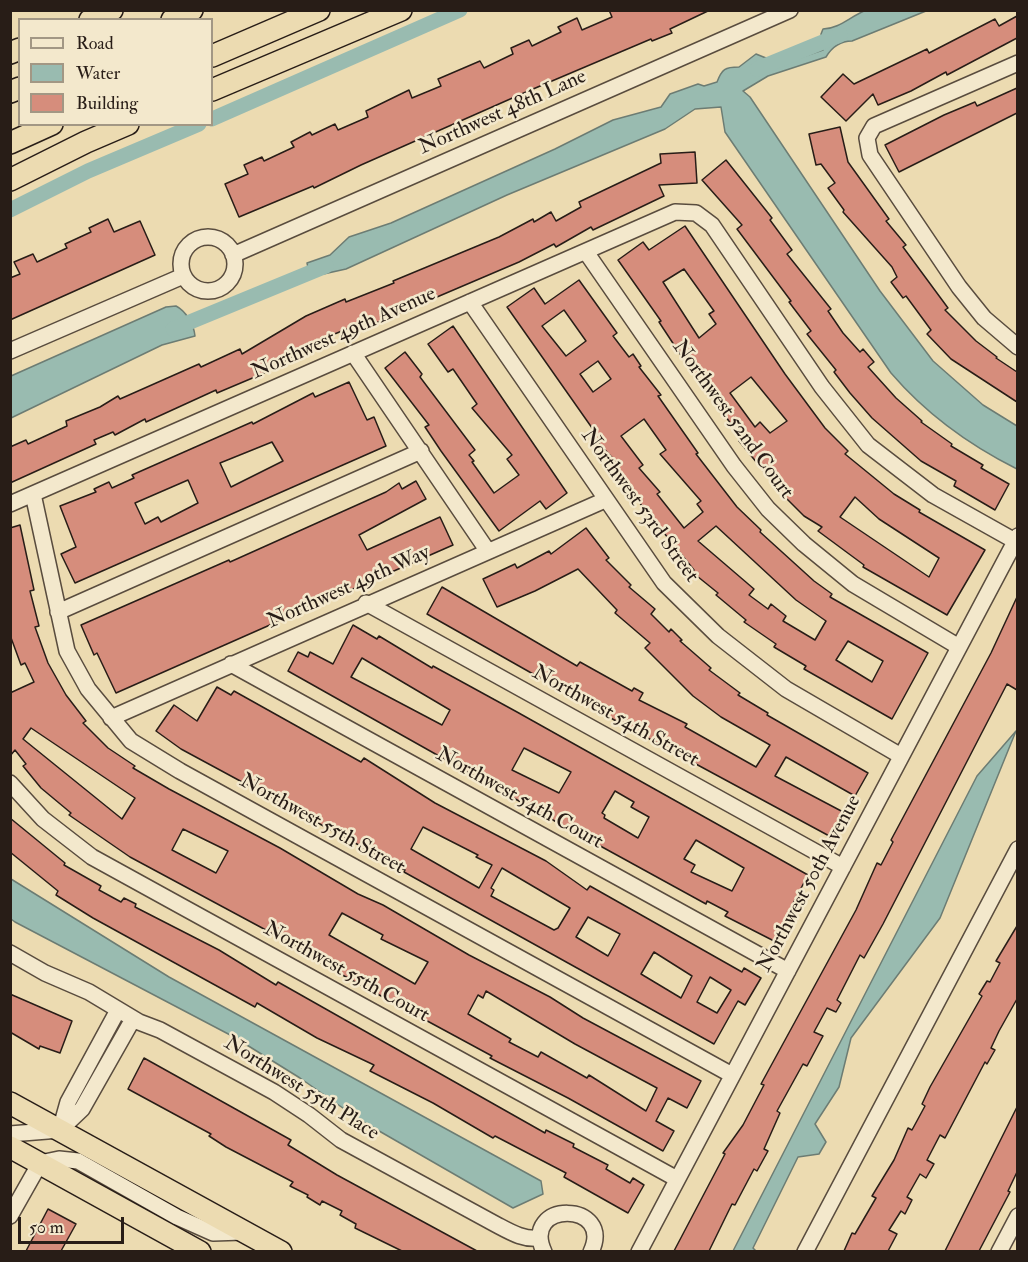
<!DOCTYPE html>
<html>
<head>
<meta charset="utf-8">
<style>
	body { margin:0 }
	#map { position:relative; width:1028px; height:1262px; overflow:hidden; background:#ecdbb1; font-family:"IM FELL Double Pica",serif }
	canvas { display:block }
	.frame { position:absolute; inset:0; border:12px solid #281d17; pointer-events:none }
	.legend { position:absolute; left:18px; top:18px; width:195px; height:108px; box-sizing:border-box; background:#f3e8cc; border:2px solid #a29784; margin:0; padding:8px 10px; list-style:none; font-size:18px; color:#281d17 }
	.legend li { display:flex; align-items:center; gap:12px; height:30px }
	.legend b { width:30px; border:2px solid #a29784 }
	.scale { position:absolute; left:18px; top:1217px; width:106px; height:27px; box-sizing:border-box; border:3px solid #281d17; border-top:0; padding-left:8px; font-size:18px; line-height:21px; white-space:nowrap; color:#281d17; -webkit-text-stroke:4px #f3e8cc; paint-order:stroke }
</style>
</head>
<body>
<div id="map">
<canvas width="1028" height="1262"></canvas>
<div class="frame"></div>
<ul class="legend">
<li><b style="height:8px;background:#f3e8cc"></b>Road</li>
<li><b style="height:16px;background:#99bbb0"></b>Water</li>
<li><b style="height:16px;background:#d68d7c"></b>Building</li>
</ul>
<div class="scale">50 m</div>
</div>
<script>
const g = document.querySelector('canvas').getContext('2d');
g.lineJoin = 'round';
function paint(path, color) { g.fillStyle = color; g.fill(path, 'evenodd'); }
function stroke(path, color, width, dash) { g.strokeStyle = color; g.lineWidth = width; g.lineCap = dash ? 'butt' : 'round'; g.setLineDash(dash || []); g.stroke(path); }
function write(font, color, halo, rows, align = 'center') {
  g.font = font + ' "IM FELL Double Pica",serif'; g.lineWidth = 5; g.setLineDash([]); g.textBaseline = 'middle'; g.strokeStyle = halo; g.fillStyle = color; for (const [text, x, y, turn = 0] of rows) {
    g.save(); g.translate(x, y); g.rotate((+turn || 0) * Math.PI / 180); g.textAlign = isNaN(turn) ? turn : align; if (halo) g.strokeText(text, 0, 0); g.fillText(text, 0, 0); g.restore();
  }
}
const water = new Path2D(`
	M864 11H926L852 41C841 41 832 47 826 57L768 76 743 91 750 97 880 291 933 361 983 405 1017 426V469C969 445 927 415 891 373L725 132 721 107 695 109 665 129 507 195 346 269 310 277 307 263 330 255 349 237 391 223 555 149 613 120 661 107 670 94 698 84 704 86 717 82C722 69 725 67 739 67L756 54 781 64 823 50 821 34 823 29C838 29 850 17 864 11Z
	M176 306C186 311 194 325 195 336L162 345 11 418V376L166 307Z
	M1016 731 940 918 851 1038 839 1087 815 1124 826 1142 819 1154 798 1157 753 1248 756 1251H733L977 776Z
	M11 879 169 977 541 1181 543 1194 513 1208 360 1120 300 1078 234 1037 15 922 11 919Z`);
const canal = new Path2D(`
	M757 69 840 35
	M212 119 460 10
	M10 210 88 171 199 124
	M173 329 326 266`);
const building = new Path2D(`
	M609 10H710L670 29 672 33 652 41 651 39 526 92 361 165 314 188 313 186 239 217 225 184 248 174 244 165 262 157 264 161 294 147 291 142 310 132 312 135 335 124 338 130 368 117 366 111 409 90 412 98 441 86 438 79 480 61 484 68 513 54 511 48 529 40 532 46 561 32 558 27 577 18 582 30 612 17Z
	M1017 16V38L947 75 946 72 911 91 878 105 873 94 846 121 821 97 843 74 854 84 927 49 929 53 995 19 999 26Z
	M1017 88V113L899 172 885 145 944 115 975 102 977 106Z
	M840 127 848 162 889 219 886 221 906 245 903 247 948 308 945 310 976 341 997 357 996 358 1017 372V402L951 359 927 334 931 330 906 296 903 298 891 282 897 277 892 267 843 212 844 210 828 188 835 183 821 164 816 165 809 134Z
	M695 152 697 183 659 185 664 196 593 230 591 227 556 247 554 244 519 262 369 326 367 321 332 335 262 374 217 393 216 390 146 422 145 419 115 435 113 432 94 440 96 444 10 483V447L26 440 28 444 67 426 66 421 100 407 118 396 120 399 199 364 201 367 240 349 242 354 306 316 345 299 346 302 394 283 393 281 499 237 533 219 534 222 551 212 556 221 581 207 579 202 661 163 660 154Z
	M726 160 772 218 770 220 792 250 787 254 831 309 828 311 843 333 860 352 863 349 874 362 868 367 896 398 922 421 921 422 952 444 951 446 983 465 981 468 1009 484 995 510 954 486 956 481 921 461 872 418 850 393 834 372 836 370 807 334 811 331 789 302 791 301 737 229 742 225 702 180Z
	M108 219 114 232 140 221 155 255 10 320V278L20 274 14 262 33 254 37 262 67 248 65 244 91 232 89 228Z
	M685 226 785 374 825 428 848 451 845 454 894 494 920 510 919 512 985 550 947 615 863 567 864 565 818 531 822 527 804 516 785 497 739 441 741 439 720 408 684 360 659 322 661 321 618 260 643 242 649 250ZM684 269 714 311 709 314 716 324 699 338 663 282ZM751 377 787 421 770 433 760 422 755 427 730 393ZM855 497 879 519 939 558 929 577 840 517Z
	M579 280 617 333 613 336 629 357 633 354 641 366 639 367 661 395 658 396 698 453 696 454 737 507 761 530 760 532 814 581 832 594 830 597 928 653 892 719 804 669 806 666 774 647 776 644 744 622 746 620 716 595 718 593 692 572 694 570 626 486 613 468 618 464 594 438 597 435 507 307 534 288 545 304ZM564 310 586 341 566 356 542 326ZM598 361 611 379 593 392 580 374ZM644 419 666 450 660 454 701 501 697 504 703 512 684 528 657 494 660 492 639 468 643 465 621 436ZM716 526 796 600 826 621 815 640 783 621 786 616 771 604 768 609 749 595 754 589 698 541ZM848 641 883 661 872 682 836 660Z
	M453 326 567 493 546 509 540 501 499 531 441 451 425 427 429 425 385 368 405 352 422 374 420 377 475 450 469 455 474 461 472 462 494 493 519 475 507 459 512 455 472 408 477 404 453 369 448 372 428 344Z
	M349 382 367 420 374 417 386 446 75 583 61 554 76 547 60 506 96 492 94 489 109 482 112 488 134 478 132 475 252 422 253 424 313 393 315 397ZM272 442 283 461 231 487 220 463ZM188 480 198 503 161 522 158 517 145 524 135 503Z
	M416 481 426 499 359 535 367 550 440 517 453 545 321 603 320 600 300 609 302 614 289 620 288 617 116 693 97 653 94 655 81 625 229 560 230 562 386 492 399 483 402 489Z
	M20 525 34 590 30 591 39 626 35 627 48 663 66 695 86 721 83 723 108 748 135 766 133 768 169 789 280 848 358 894 383 905 469 955 550 997 583 1018 701 1081 687 1108 668 1098 656 1121 674 1131 663 1151 568 1098 490 1058 492 1056 346 977 316 960 318 958 130 857 69 815 71 813 41 788 23 766 26 764 15 750 10 756V693L34 682 25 663 21 665 10 635V528ZM31 728 135 798 122 819 23 739ZM183 829 228 851 216 873 172 850ZM342 913 383 935 381 939 428 962 415 984 329 935ZM486 991 575 1044 657 1088 646 1111 589 1075 587 1078 541 1052 538 1057 509 1042 511 1039 468 1014 478 995 483 998Z
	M586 528 609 558 606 560 631 585 629 587 655 609 651 614 669 632 671 629 682 640 680 641 711 668 709 670 740 693 738 695 768 713 767 715 868 773 855 796 786 757 775 776 845 813 833 838 581 702 567 694 569 691 551 680 549 683 427 614 442 587 577 666 580 662 632 691 634 688 643 693 639 700 687 724 685 727 756 767 770 745 721 717 693 696 645 648 650 643 615 613 617 610 578 569 535 591 497 607 483 579 515 564 517 568 549 551 551 554Z
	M1017 597V690L1007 684 883 924 864 958 860 955 837 1000 841 1003 836 1012 827 1008 814 1032 823 1036 807 1066 803 1064 777 1111 780 1113 764 1149 768 1151 757 1171 754 1169 735 1205 732 1204 709 1251H674L725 1154 723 1153 743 1125 764 1085 761 1084 856 910 877 863 881 865 893 842 891 840 991 653Z
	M353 625 377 639 379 636 432 668 433 666 517 712 808 875 788 913 791 915 776 942 725 916 728 912 707 901 706 904 542 814 288 671 298 652 308 657 310 652 333 664ZM362 658 450 710 442 725 351 677ZM524 748 571 772 559 793 512 770ZM615 791 634 802 631 807 649 817 638 838 604 818 605 815 602 813ZM696 840 744 868 732 891 691 872 695 865 684 859Z
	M217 687 231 695 234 691 361 762 364 758 435 803 546 861 587 890 590 886 742 972 744 968 761 978 745 1005 738 1001 714 1044 404 872 405 870 181 749 156 731 174 705 197 721ZM423 827 478 855 476 857 492 865 479 888 411 849ZM502 868 570 908 558 928 554 930 491 896 494 890 491 888ZM588 917 620 934 608 956 576 937ZM654 952 692 976 681 998 641 974ZM710 977 731 990 717 1013 697 1002Z
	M10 818 65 863 64 865 101 886 99 890 121 902 124 898 136 904 135 907 219 950 276 985 278 982 545 1133 546 1130 574 1144 573 1147 608 1165 606 1169 630 1183 633 1178 644 1185 628 1213 564 1177 566 1173 495 1136 493 1138 433 1103 370 1071 374 1065 317 1038 257 1003 255 1007 93 918 56 895 58 891 10 852Z
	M1017 926V999L999 1031 991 1048 995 1050 987 1064 985 1062 945 1138 940 1135 927 1160 934 1164 926 1178 920 1174 907 1197 912 1200 905 1214 901 1211 889 1230 897 1234 888 1251H844L852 1233 855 1234 876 1198 872 1196 894 1160 908 1128 912 1130 925 1106 922 1104 930 1087 982 996 979 994 987 981 990 982 1000 963 996 961Z
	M10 994 72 1021 60 1053 40 1046 39 1049 10 1032Z
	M144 1058 291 1140 288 1145 337 1175 477 1251H402L355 1228 356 1224 340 1215 342 1211 322 1201 320 1205 307 1197 308 1195 290 1186 293 1182 226 1147 209 1136 211 1134 128 1089Z
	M1017 1107V1172L1008 1191 1010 1192 979 1251H945Z
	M48 1209 76 1224 61 1251H26Z`);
const minor = new Path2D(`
	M1018 63 874 126 867 138 870 155 959 287 984 318 1018 347
	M181 264a27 27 0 1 1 54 0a27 27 0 1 1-54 0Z
	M586 252 734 466 768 509 804 544 853 584 959 647
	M233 255 790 10
	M470 302 664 583 718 636 786 689 901 756
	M10 351 183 276
	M353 353 487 550
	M33 494 67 651 88 689 131 741 180 771 732 1075
	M10 504 675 212 696 213 712 225 822 387 868 445 933 495 1015 541
	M366 603 843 867
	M58 612 421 451
	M231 664 788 971
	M111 718 605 500
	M10 783 43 819 92 857 677 1179
	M10 953 45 973 89 992 139 1022 160 1030 274 1092 309 1115 341 1140 497 1225C512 1233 524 1240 540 1238
	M61 1127 68 1102 118 1010
	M60 1130 82 1109 133 1019
	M10 1134 60 1130
	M10 1216 40 1163 59 1159 78 1161 177 1217 213 1233 243 1232
	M544 1252C520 1200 615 1201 591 1252
	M639 1252 1018 536
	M805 1252 1018 849
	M999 1252 1018 1216`);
const highway = new Path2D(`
	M90 20 112 10
	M172 20 192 10
	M10 53 20 49
	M212 56 319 10
	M212 90 401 10
	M10 92 20 88
	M10 143 52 124
	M10 180 86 142 128 124
	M10 1103 281 1252
	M10 1147 200 1252`);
const streetNames = [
	["Northwest 48th Lane",503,113,-24],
	["Northwest 49th Avenue",344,334,-24],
	["Northwest 52nd Court",732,420,54],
	["Northwest 53rd Street",639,506,54],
	["Northwest 49th Way",349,588,-24],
	["Northwest 54th Street",615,717,29],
	["Northwest 54th Court",519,799,29],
	["Northwest 55th Street",322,825,29],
	["Northwest 50th Avenue",810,884,-62],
	["Northwest 55th Court",346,973,29],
	["Northwest 55th Place",301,1089,32]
];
paint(water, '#99bbb0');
stroke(water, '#6c7c73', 1.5);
stroke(canal, '#99bbb0', 15);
paint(building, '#d68d7c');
stroke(building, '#281d17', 1.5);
stroke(minor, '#594c3e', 18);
stroke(highway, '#281d17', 24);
stroke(minor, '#f3e8cc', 15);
stroke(highway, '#ecdbb1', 21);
write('21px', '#281d17', '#f3e8cc', streetNames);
</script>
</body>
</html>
